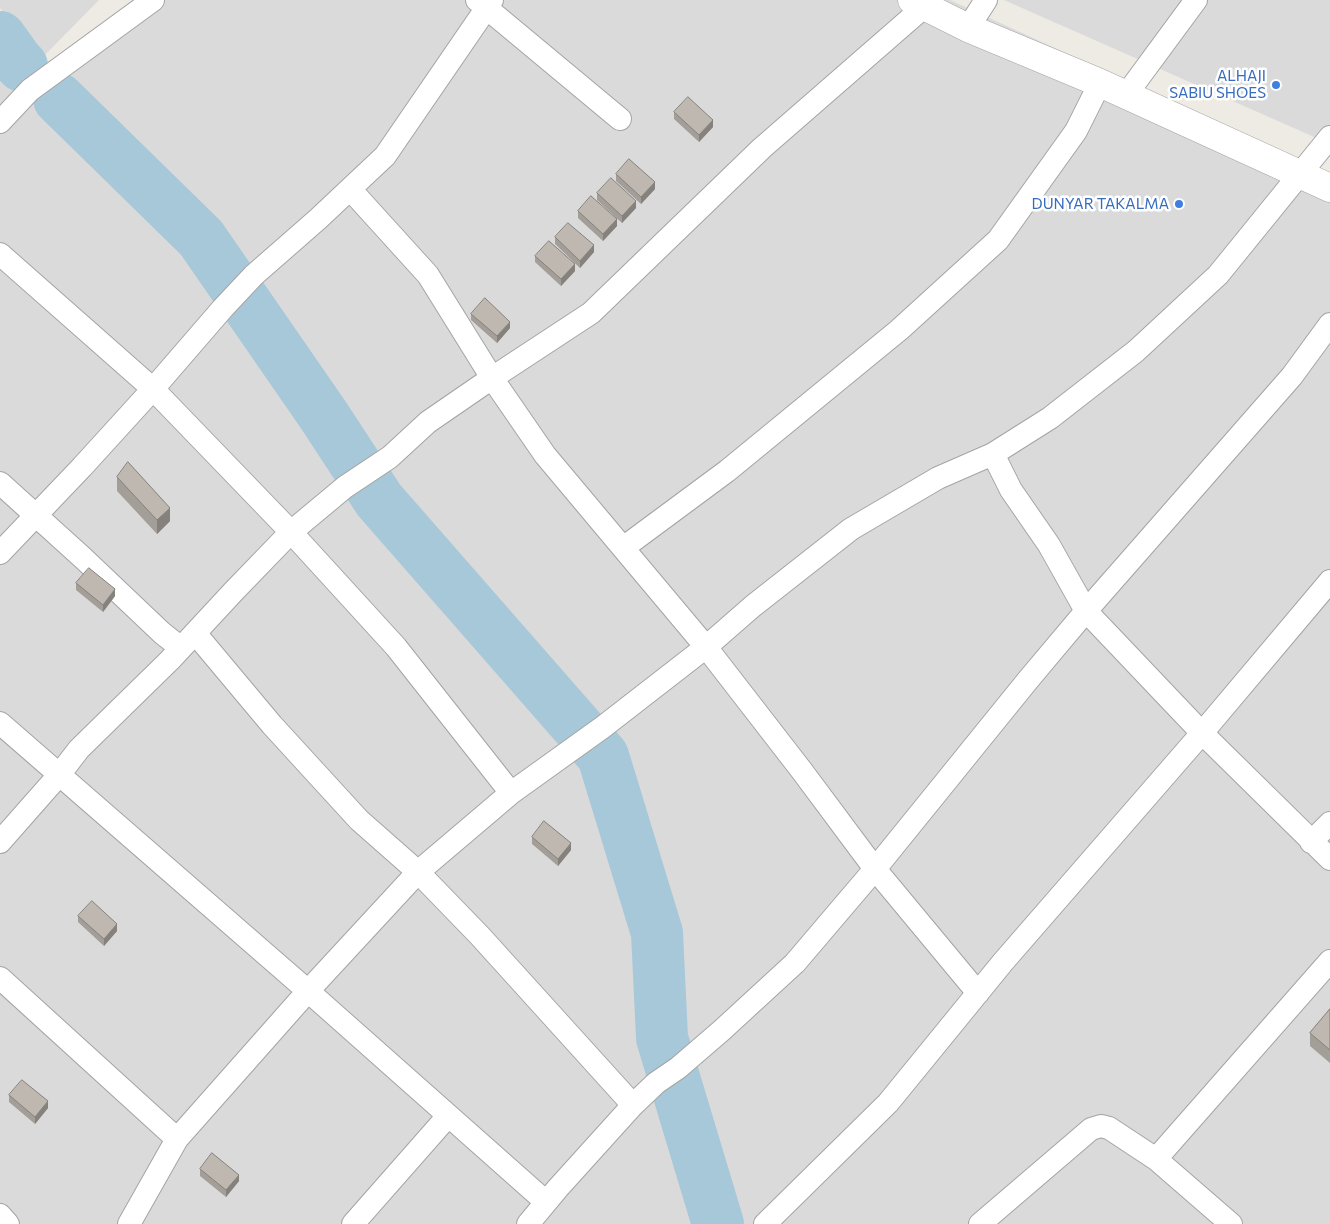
<!DOCTYPE html>
<html>
<head>
<meta charset="utf-8">
<style>
	body { margin:0 }
	canvas { display:block; background:#eeebe4 }
</style>
</head>
<body>
<canvas width="1330" height="1224"></canvas>
<script>
const g = document.querySelector('canvas').getContext('2d');
g.lineJoin = 'round';
function paint(path, color) { g.fillStyle = color; g.fill(path, 'evenodd'); }
function stroke(path, color, width, dash) { g.strokeStyle = color; g.lineWidth = width; g.lineCap = dash ? 'butt' : 'round'; g.setLineDash(dash || []); g.stroke(path); }
function write(font, color, halo, rows, align = 'center') {
  g.font = font + ' Commissioner,sans-serif'; g.lineWidth = 5; g.setLineDash([]); g.textBaseline = 'middle'; g.strokeStyle = halo; g.fillStyle = color; for (const [text, x, y, turn = 0] of rows) {
    g.save(); g.translate(x, y); g.rotate((+turn || 0) * Math.PI / 180); g.textAlign = isNaN(turn) ? turn : align; if (halo) g.strokeText(text, 0, 0); g.fillText(text, 0, 0); g.restore();
  }
}
const residential = new Path2D(`
	M0 0H99L40 60 0 8Z
	M133 0H950L1330 174V1224H0V41L43 92Z
	M1004 0H1330V144L1185 80Z`);
const river = new Path2D(`
	M0 37 18 62 22 66
	M59 99 201 238 324 416 379 500 603 756 657 933 662 1038 718 1224`);
const minor = new Path2D(`
	M477 0 620 119
	M968 28 986 0
	M1100 83 1076 131 998 240 899 330 727 471 623 548 706 647 802 771 875 869 1028 680 1086 611 1292 376 1330 324
	M1126 95 1196 0
	M0 122 30 90 153 0
	M0 254 153 389 291 532 396 647 511 793
	M993 454 1011 490 1049 545 1086 611 1202 733 1330 859
	M0 483 83 558 162 633 181 648
	M623 548 545 455 492 378 591 313 762 148 925 6
	M0 553 82 467 153 389 223 308 254 275 318 219 385 156 492 0
	M195 633 272 725 359 820 418 872 480 936 633 1105
	M0 723 308 991 546 1202
	M0 842 59 775 79 749 170 660 233 592 291 532 345 487 390 457 428 422 492 378 428 275 350 189
	M1311 842 1330 823
	M0 978 177 1139
	M1156 1159 1330 961
	M0 1215 8 1224
	M129 1224 177 1139 308 991 418 872 511 793 603 727 706 647 753 606 851 529 938 478 993 454 1050 418 1136 351 1218 275 1330 137
	M353 1224 448 1116
	M528 1224 558 1188 633 1105 656 1083 678 1068 721 1031 795 963 875 869 978 993
	M765 1224 888 1103 1003 962 1202 733 1330 581
	M980 1224 1091 1129 1101 1126 1109 1128 1156 1159 1231 1224`);
const tertiary = new Path2D(`
	M912 0 968 28 1100 83 1330 188`);
const wall = new Path2D(`
	M674 112 713 127 699 142 674 119Z
	M616 174 655 189 641 204 616 181Z
	M597 193 636 208 622 223 597 200Z
	M578 211 617 226 603 241 578 218Z
	M555 237 594 252 580 268 555 244Z
	M535 256 575 271 561 286 535 262Z
	M471 314 510 328 497 343 471 320Z
	M117 477 170 521 157 534 117 491Z
	M76 583 115 596 103 612 76 590Z
	M532 837 571 850 558 866 532 844Z
	M78 916 117 931 104 946 78 922Z
	M1330 1009V1063L1310 1046V1033Z
	M9 1095 48 1108 35 1124 9 1102Z
	M200 1169 239 1181 226 1197 200 1176Z`);
const shadedWall = new Path2D(`
	M713 120V127L699 142V135Z
	M655 182V189L641 204V197Z
	M636 201V208L622 223V216Z
	M617 219V226L603 241V234Z
	M594 245V252L580 268V261Z
	M575 264V271L561 286V279Z
	M510 322V328L497 343V336Z
	M170 508V521L157 534V520Z
	M115 589V596L103 612V605Z
	M571 843V850L558 866V859Z
	M117 924V931L104 946V939Z
	M48 1101V1108L35 1124V1117Z
	M239 1175V1181L226 1197V1190Z`);
const building = new Path2D(`
	M688 97 713 120 699 135 674 112Z
	M629 159 655 182 641 197 616 174Z
	M611 178 636 201 622 216 597 193Z
	M591 196 617 219 603 234 578 211Z
	M568 223 594 245 580 261 555 237Z
	M549 241 575 264 561 279 535 256Z
	M485 298 510 322 497 336 471 314Z
	M128 462 170 508 157 520 117 477Z
	M89 568 115 589 103 605 76 583Z
	M544 821 571 843 558 859 532 837Z
	M92 901 117 924 104 939 78 916Z
	M1330 1009V1050L1310 1033Z
	M22 1080 48 1101 35 1117 9 1095Z
	M212 1153 239 1175 226 1190 200 1169Z`);
const markers = [
	[1276,85,5,"#3f7fe0"],
	[1179,204,5,"#3f7fe0"]
];
const shopNames = [
	["ALHAJI",1266,76],
	["SABIU SHOES",1266,93],
	["DUNYAR TAKALMA",1169,204]
];
paint(residential, '#dbdada');
stroke(river, '#a7c8d9', 52);
stroke(minor, '#a4a4a4', 24);
stroke(tertiary, '#a4a4a4', 29);
stroke(minor, '#fff', 22);
stroke(tertiary, '#fff', 28);
paint(wall, '#a39e98');
paint(shadedWall, '#85817c');
paint(building, '#beb8b1');
stroke(building, '#85817c', 1);
for (const [x, y, r, color] of markers) { const dot = new Path2D(); dot.arc(x, y, r, 0, 2 * Math.PI); g.fillStyle = color; g.fill(dot); stroke(dot, '#fff', 2); }
write('15px', '#366cbe', '#fff', shopNames, 'right');
</script>
</body>
</html>
